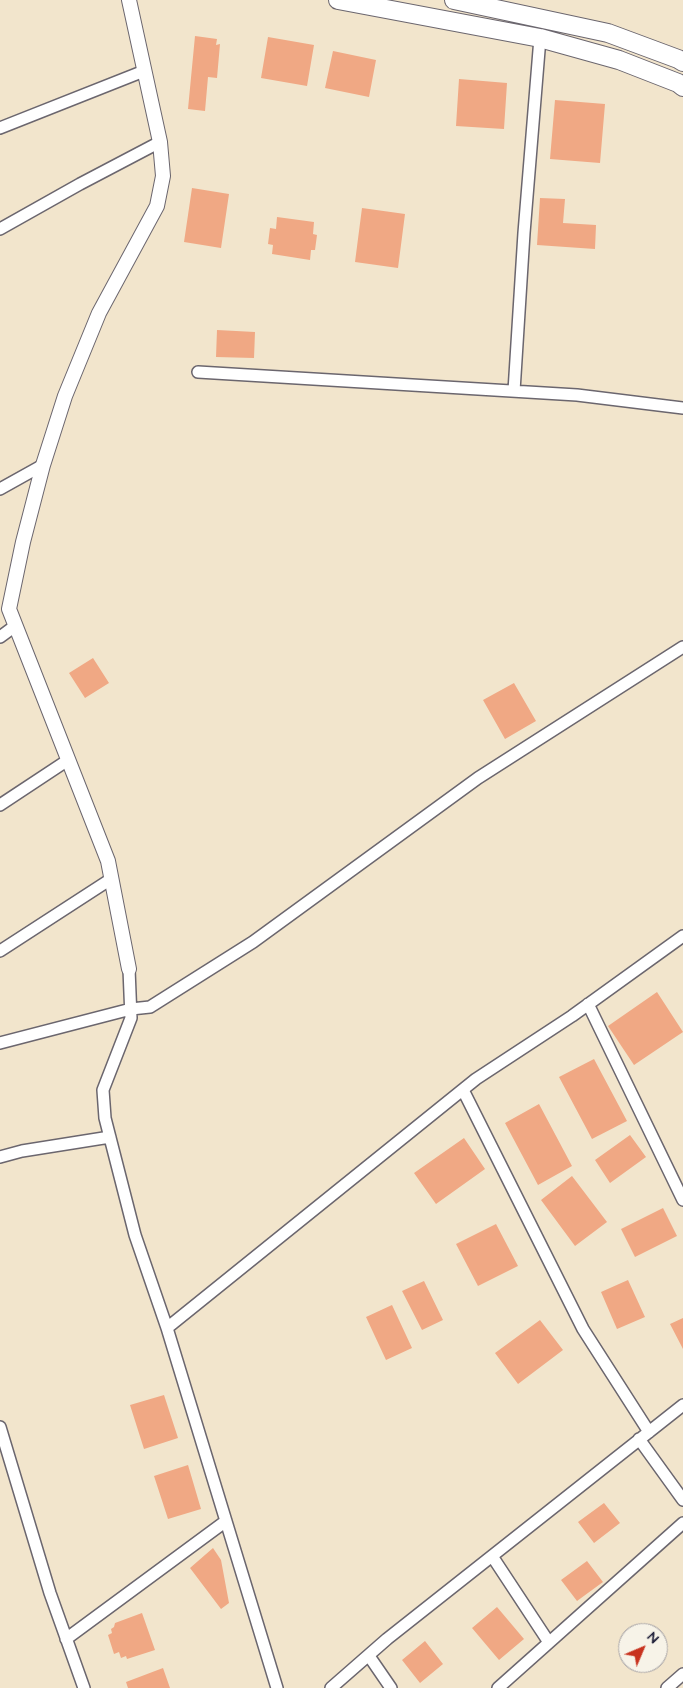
<!DOCTYPE html>
<html>
<head>
<meta charset="utf-8">
<style>
	body { margin:0 }
	#map { position:relative; width:683px; height:1688px; overflow:hidden; background:#f2e5cc; font-family:"Architects Daughter",sans-serif }
	canvas { display:block }
	.north { position:absolute; left:618px; top:1623px; width:50px; height:50px; box-sizing:border-box; background:#f7f3e8; border:1px solid #a29fa3; border-radius:50%; rotate:45deg; font-size:14px; font-weight:700; line-height:20px; text-align:center; color:#22223b }
	.north::after { content:''; display:block; margin:auto; width:18px; height:22px; background:#c8321e; clip-path:polygon(50% 0,100% 100%,50% 72%,0 100%) }
</style>
</head>
<body>
<div id="map">
<canvas width="683" height="1688"></canvas>
<div class="north">N</div>
</div>
<script>
const g = document.querySelector('canvas').getContext('2d');
g.lineJoin = 'round';
function paint(path, color) { g.fillStyle = color; g.fill(path, 'evenodd'); }
function stroke(path, color, width, dash) { g.strokeStyle = color; g.lineWidth = width; g.lineCap = dash ? 'butt' : 'round'; g.setLineDash(dash || []); g.stroke(path); }
const building = new Path2D(`
	M195 36 217 39 216 45 220 44 217 78 208 77 205 111 188 109Z
	M268 37 314 45 307 86 261 78Z
	M333 51 376 60 369 97 325 88Z
	M459 79 507 83 504 129 456 126Z
	M555 100 605 104 600 163 550 159Z
	M192 188 229 194 221 248 184 242Z
	M540 198 565 199 563 223 596 225 595 249 537 245Z
	M362 208 405 214 398 268 355 262Z
	M277 217 314 222 313 234 317 235 315 250H311L310 260 272 254 273 245 268 244 270 228 276 229Z
	M217 330 255 332 254 358 216 357Z
	M93 658 109 683 85 698 69 673Z
	M514 683 536 721 505 739 483 700Z
	M657 992 683 1032 634 1065 608 1026Z
	M594 1059 627 1121 592 1139 559 1077Z
	M539 1104 572 1166 538 1185 505 1123Z
	M630 1135 646 1157 610 1183 595 1160Z
	M464 1138 485 1169 436 1204 414 1173Z
	M572 1176 607 1222 575 1246 541 1200Z
	M663 1208 677 1236 635 1257 621 1229Z
	M496 1224 518 1266 478 1286 456 1244Z
	M628 1280 645 1317 617 1329 601 1292Z
	M424 1281 443 1320 422 1330 402 1291Z
	M392 1305 412 1348 386 1360 366 1317Z
	M683 1318V1349L670 1324Z
	M540 1320 563 1350 518 1384 495 1353Z
	M164 1395 178 1438 144 1449 130 1405Z
	M188 1465 201 1509 168 1519 154 1476Z
	M604 1503 620 1523 594 1543 578 1522Z
	M213 1548 221 1560 229 1603 221 1609 190 1568Z
	M587 1561 603 1582 577 1601 561 1580Z
	M497 1607 524 1639 499 1660 472 1628Z
	M142 1613 155 1650 127 1659 126 1656 121 1658 119 1652 114 1654 108 1635 112 1633 111 1629 114 1627 115 1623Z
	M425 1641 443 1664 420 1683 402 1660Z
	M163 1668 170 1688H128L126 1682Z`);
const minor = new Path2D(`
	M0 128 144 71
	M0 229 80 184 160 142
	M198 372 577 395 683 408
	M514 391 524 233 540 38
	M0 489 43 465
	M0 637 15 626
	M0 805 68 760
	M0 951 111 879
	M129 969 131 1018 103 1090 105 1118 135 1235 167 1328 277 1688
	M588 1004 683 1200
	M0 1043 131 1009 150 1007 253 942 478 778 683 647
	M463 1090 583 1329 649 1432
	M0 1157 22 1151 110 1137
	M167 1328 476 1079 572 1016 683 936
	M0 1427 50 1593 84 1688
	M639 1439 683 1500
	M492 1556 548 1641
	M66 1639 226 1521
	M369 1656 391 1688
	M331 1688 387 1639 683 1405
	M498 1688 683 1523
	M667 1688 683 1674`);
const tertiary = new Path2D(`
	M129 969 108 861 9 609 23 542 43 465 65 396 99 313 157 206 163 176 160 142 129 0`);
const trunk = new Path2D(`
	M338 0 540 38 619 60 678 83 683 87
	M454 0 608 33 678 59 683 62`);
paint(building, '#f0a884');
stroke(minor, '#6b666e', 14);
stroke(tertiary, '#6b666e', 16);
stroke(trunk, '#6b666e', 20);
stroke(minor, '#fff', 11);
stroke(tertiary, '#fff', 14);
stroke(trunk, '#fff', 18);
</script>
</body>
</html>
